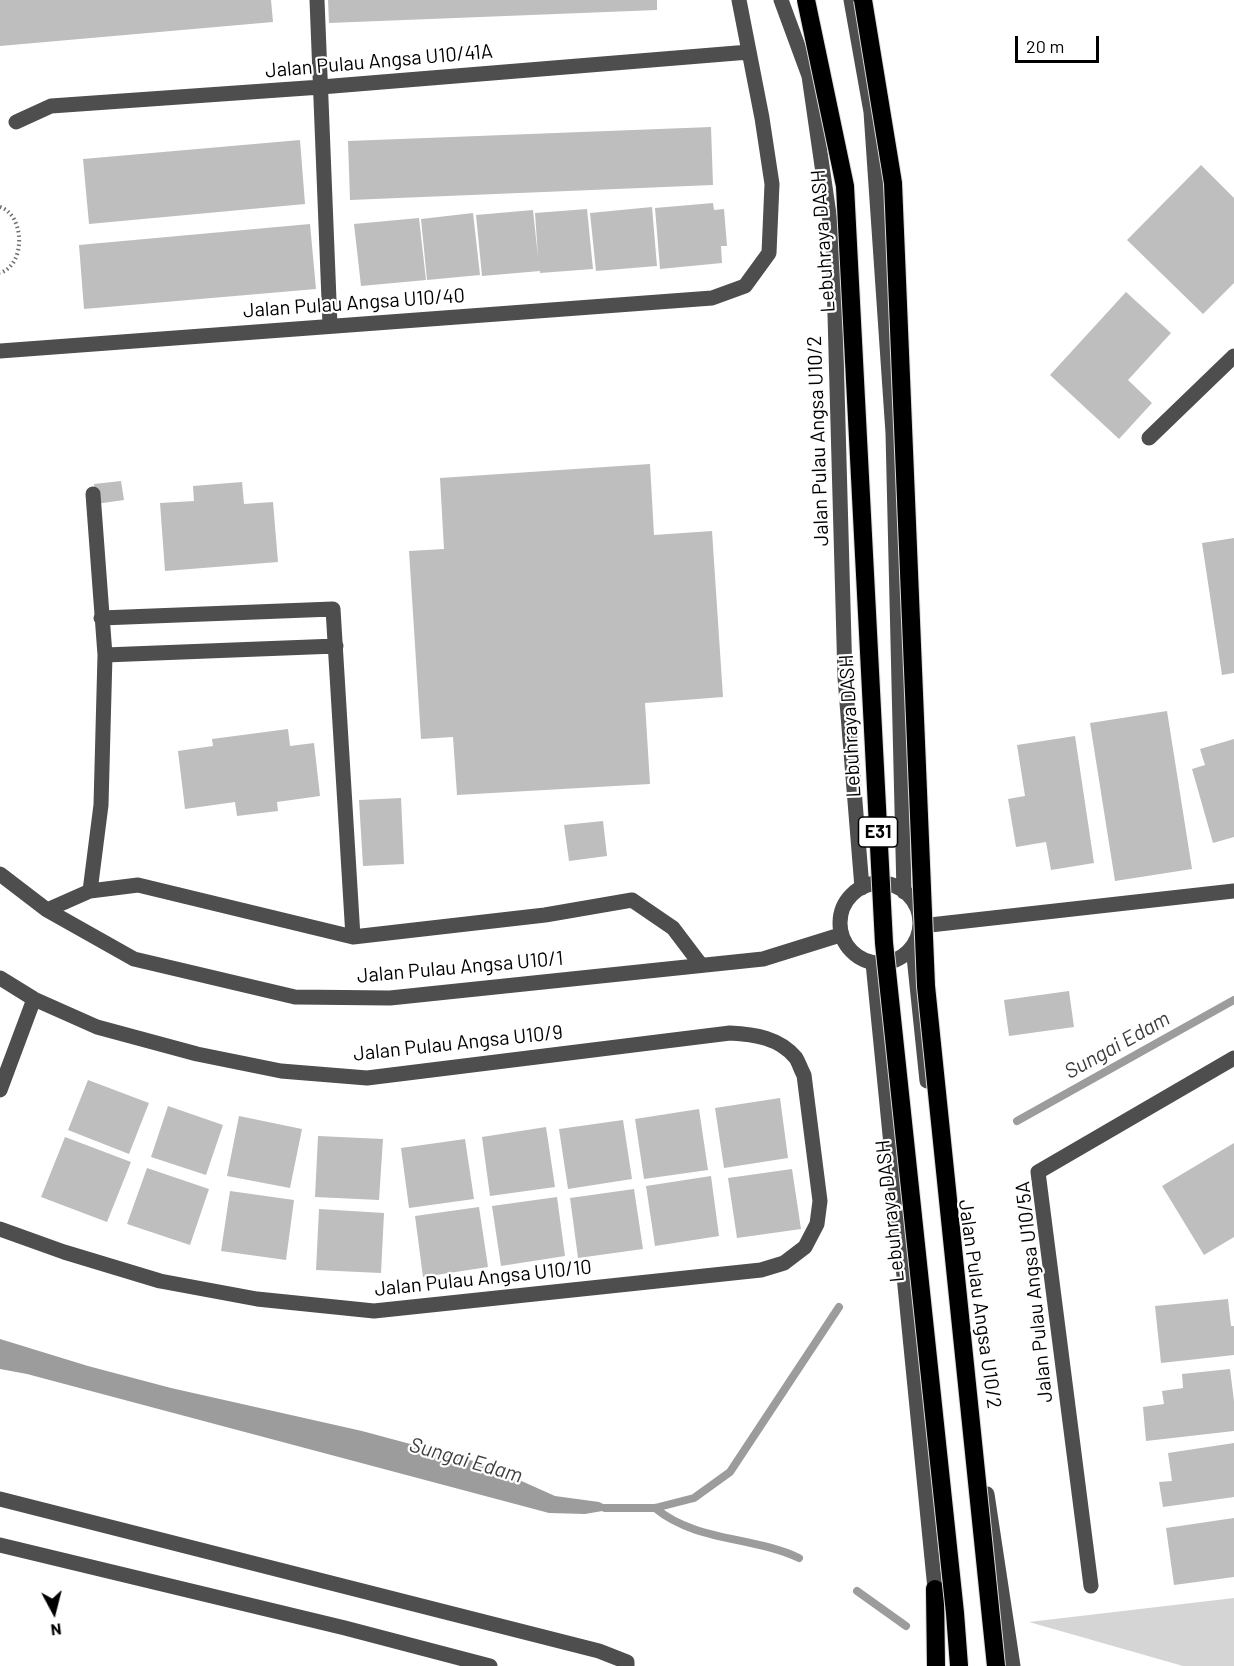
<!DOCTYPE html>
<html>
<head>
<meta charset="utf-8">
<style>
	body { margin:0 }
	#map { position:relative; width:1234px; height:1666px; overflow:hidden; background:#fff; font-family:Barlow,sans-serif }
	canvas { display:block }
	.north { position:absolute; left:24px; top:1582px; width:60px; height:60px; -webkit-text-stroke:4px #fff; paint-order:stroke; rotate:173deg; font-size:16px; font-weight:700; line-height:24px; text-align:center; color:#000 }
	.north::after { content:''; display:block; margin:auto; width:21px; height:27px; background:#000; clip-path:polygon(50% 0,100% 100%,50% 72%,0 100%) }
	.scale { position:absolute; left:1015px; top:36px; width:84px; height:27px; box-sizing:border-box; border:3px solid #000; border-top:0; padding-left:8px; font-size:18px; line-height:21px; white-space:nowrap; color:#000; -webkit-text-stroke:4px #fff; paint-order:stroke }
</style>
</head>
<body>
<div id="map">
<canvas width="1234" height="1666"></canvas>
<div class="north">N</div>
<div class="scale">20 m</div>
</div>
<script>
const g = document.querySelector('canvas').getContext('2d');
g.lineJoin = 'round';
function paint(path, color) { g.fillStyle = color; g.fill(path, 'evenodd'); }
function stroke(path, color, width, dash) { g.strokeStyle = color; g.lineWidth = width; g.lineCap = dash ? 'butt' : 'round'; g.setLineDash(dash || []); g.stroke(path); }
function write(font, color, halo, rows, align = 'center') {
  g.font = font + ' Barlow,sans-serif'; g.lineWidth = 4.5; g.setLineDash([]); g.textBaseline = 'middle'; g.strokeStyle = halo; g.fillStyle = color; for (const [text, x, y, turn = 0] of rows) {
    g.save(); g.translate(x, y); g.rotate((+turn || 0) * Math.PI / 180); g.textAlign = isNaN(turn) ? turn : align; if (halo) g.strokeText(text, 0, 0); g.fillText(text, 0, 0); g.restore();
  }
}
const green = new Path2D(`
	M1234 1598V1666H1183L1029 1622Z`);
const water = new Path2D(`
	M0 1339 88 1366 171 1388 362 1431 481 1463 555 1496 599 1502 614 1509 585 1514 549 1513 27 1374 0 1369Z`);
const stream = new Path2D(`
	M1017 1121 1234 1000
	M605 1508H655L694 1498 730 1472 839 1307
	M655 1508C696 1542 752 1536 799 1558
	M857 1591 906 1626`);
const building = new Path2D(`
	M0 0H271L273 22 0 46Z
	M328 0H657V10L329 23Z
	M711 127 713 185 350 200 348 141Z
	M300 140 305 204 89 224 83 159Z
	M1201 165 1234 198V283L1203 314 1127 240Z
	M713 203 714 210 724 209 727 246H721L722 263 660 269 655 208Z
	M652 207 657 266 596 271 590 213Z
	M587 209 593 269 540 273V271L482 276 476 215 533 210 538 257 535 213Z
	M473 213 480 275 427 280 421 219Z
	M419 218 426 280 361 286 354 224Z
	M310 224 316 289 84 309 79 245Z
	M1126 292 1171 333 1128 380 1152 403 1119 439 1050 375Z
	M650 464 654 535 712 531 723 697 645 703 650 784 457 795 453 737 421 739 409 551 444 549 440 478Z
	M121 481 124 500 96 504 94 484Z
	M242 482 244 504 273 502 278 562 165 571 160 503 194 501 193 486Z
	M1234 538V673L1222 675 1202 543Z
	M1167 711 1192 869 1115 881 1090 723Z
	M288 729 290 746 314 743 320 796 277 802 278 811 237 816 235 802 185 809 178 751 213 746 212 739Z
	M1075 736 1094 863 1051 870 1046 842 1016 847 1008 799 1025 796 1017 745Z
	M1234 739V837L1213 843 1192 769 1205 765 1200 749Z
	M401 798 404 864 363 866 359 800Z
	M603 821 607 856 569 861 564 825Z
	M1069 991 1074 1027 1009 1036 1004 1000Z
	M88 1080 149 1103 129 1154 68 1130Z
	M780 1098 788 1158 724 1168 715 1108Z
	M168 1106 223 1125 206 1175 151 1157Z
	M699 1109 708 1170 644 1179 635 1119Z
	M239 1116 302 1129 290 1188 227 1176Z
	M623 1120 632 1179 568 1189 559 1129Z
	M546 1127 555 1187 490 1196 482 1137Z
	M318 1136 383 1139 379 1200 315 1197Z
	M65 1137 131 1162 107 1222 41 1197Z
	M465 1139 474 1199 409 1208 401 1148Z
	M1234 1143V1237L1204 1255 1162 1186Z
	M147 1168 209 1189 190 1245 127 1224Z
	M792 1169 801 1229 737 1238 728 1178Z
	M711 1176 719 1236 655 1246 646 1186Z
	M634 1189 643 1249 578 1258 570 1198Z
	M230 1191 294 1200 286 1260 221 1251Z
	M557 1197 565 1256 501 1266 492 1206Z
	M479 1207 488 1267 423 1277 415 1216Z
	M319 1209 384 1213 381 1273 316 1270Z
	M1228 1299 1231 1326H1234V1355L1161 1363 1155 1306Z
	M1230 1369 1234 1401V1431L1146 1441 1143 1407 1164 1404 1162 1391 1183 1388 1182 1374Z
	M1234 1443V1497L1163 1507 1159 1482 1172 1481 1168 1453Z
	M1234 1518V1577L1174 1585 1166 1528Z`);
const path = new Path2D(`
	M0 207C25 215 26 265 0 273`);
const minor = new Path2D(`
	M317 0 330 325
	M781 0 809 76 833 242 845 678 862 888
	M851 0 871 112 893 433 904 892
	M16 122 51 106 321 87 749 52
	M0 351 712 298 745 286 769 253 772 184 762 118 739 0
	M1149 438 1234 356
	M101 618 333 609 353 937
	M105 655 336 646
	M0 874 47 910 134 959 295 997 390 998 763 959 840 935
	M840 923a40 40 0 1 1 80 0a40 40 0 1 1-80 0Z
	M90 891 101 805 105 655 93 494
	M47 910 90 891 138 885 353 937 545 915 632 900 673 928 701 965
	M921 926 1234 891
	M913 947 927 1081
	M873 963 935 1589
	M0 978 34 999 97 1027 197 1054 281 1071 367 1078 730 1033C754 1034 780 1038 796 1058 799 1063 801 1070 804 1075L820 1201 817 1224 805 1247 784 1263 761 1270 374 1311 257 1299 160 1281 64 1252 0 1229
	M0 1090 34 999
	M987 1494 1013 1666
	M0 1499 599 1651 627 1662V1666
	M0 1545 345 1628 490 1666
	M1091 1586 1038 1172 1234 1058`);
const highway = new Path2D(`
	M935 1589 936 1666`);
const highwayBridge = new Path2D(`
	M806 0 845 186 884 943 955 1613 959 1666
	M863 0 893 183 926 986 996 1666`);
const shields = [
	[878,832,39]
];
const shieldNames = [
	["E31",878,832]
];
const streetNames = [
	["Jalan Pulau Angsa U10/41A",379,61,-5],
	["Lebuhraya DASH",823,241,-94],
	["Jalan Pulau Angsa U10/40",354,303,-4],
	["Jalan Pulau Angsa U10/2",818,441,-92],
	["Lebuhraya DASH",850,726,-93],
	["Jalan Pulau Angsa U10/1",460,967,-5],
	["Jalan Pulau Angsa U10/9",458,1043,-6],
	["Lebuhraya DASH",890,1211,-96],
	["Jalan Pulau Angsa U10/10",483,1278,-6],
	["Jalan Pulau Angsa U10/5A",1034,1292,-96],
	["Jalan Pulau Angsa U10/2",980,1304,82]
];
const waterNames = [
	["Sungai Edam",1117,1045,-29],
	["Sungai Edam",466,1460,16]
];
paint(green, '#d5d5d5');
paint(water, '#9c9c9c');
stroke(stream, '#9c9c9c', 8);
paint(building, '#bebebe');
stroke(highway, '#dbdbdb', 20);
stroke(path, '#707070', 4, [1.5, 3]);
stroke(minor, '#4e4e4e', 15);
stroke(highway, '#000', 18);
stroke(highwayBridge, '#dbdbdb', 20, []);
stroke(highwayBridge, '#000', 18);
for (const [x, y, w] of shields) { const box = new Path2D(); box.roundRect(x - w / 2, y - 15, w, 30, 4.5); g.fillStyle = '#fff'; g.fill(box); stroke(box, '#000', 1.5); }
write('bold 18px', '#000', null, shieldNames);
write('20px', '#000', '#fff', streetNames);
write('italic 21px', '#3d3d3d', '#fff', waterNames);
</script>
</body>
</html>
